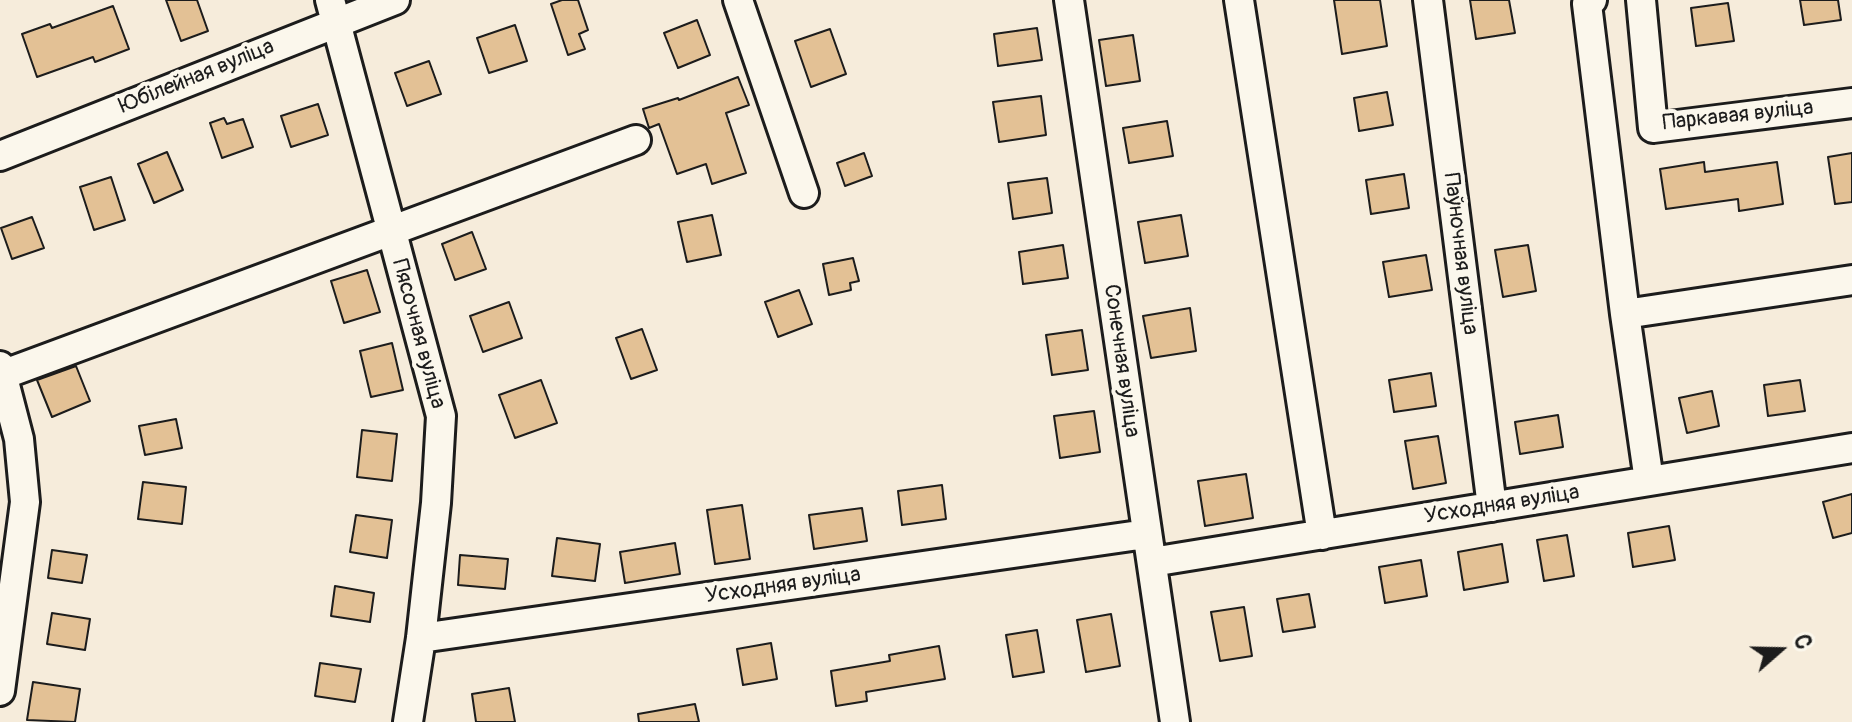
<!DOCTYPE html>
<html>
<head>
<meta charset="utf-8">
<style>
	body { margin:0 }
	#map { position:relative; width:1852px; height:722px; overflow:hidden; background:#f6ecdb; font-family:Pangolin,sans-serif }
	canvas { display:block }
	.north { position:absolute; left:1740px; top:610px; width:80px; height:80px; -webkit-text-stroke:6px #fbf7ec; paint-order:stroke; rotate:70deg; font-size:22px; font-weight:700; line-height:32px; text-align:center; color:#1c1c1c }
	.north::after { content:''; display:block; margin:auto; width:28px; height:36px; background:#1c1c1c; clip-path:polygon(50% 0,100% 100%,50% 72%,0 100%) }
</style>
</head>
<body>
<div id="map">
<canvas width="1852" height="722"></canvas>
<div class="north">С</div>
</div>
<script>
const g = document.querySelector('canvas').getContext('2d');
g.lineJoin = 'round';
function paint(path, color) { g.fillStyle = color; g.fill(path, 'evenodd'); }
function stroke(path, color, width, dash) { g.strokeStyle = color; g.lineWidth = width; g.lineCap = dash ? 'butt' : 'round'; g.setLineDash(dash || []); g.stroke(path); }
function write(font, color, halo, rows, align = 'center') {
  g.font = font + ' Pangolin,sans-serif'; g.lineWidth = 8; g.setLineDash([]); g.textBaseline = 'middle'; g.strokeStyle = halo; g.fillStyle = color; for (const [text, x, y, turn = 0] of rows) {
    g.save(); g.translate(x, y); g.rotate((+turn || 0) * Math.PI / 180); g.textAlign = isNaN(turn) ? turn : align; if (halo) g.strokeText(text, 0, 0); g.fillText(text, 0, 0); g.restore();
  }
}
const building = new Path2D(`
	M166 0H197L208 31 181 41Z
	M562 0H578L588 30 579 34 585 49 568 55 551 4Z
	M1334 0H1380L1387 46 1342 54Z
	M1470 0H1509L1515 33 1476 39Z
	M1800 0H1838L1841 20 1804 25Z
	M1728 3 1734 41 1696 46 1691 8Z
	M113 6 129 49 95 62 93 57 37 77 22 34 50 24 52 28Z
	M697 20 710 55 678 68 664 33Z
	M515 25 527 61 489 73 477 38Z
	M1037 28 1042 60 998 66 994 34Z
	M830 29 846 74 811 87 795 41Z
	M1133 35 1140 81 1106 86 1099 40Z
	M429 61 441 94 407 106 395 73Z
	M738 77 749 105 726 113 746 173 712 184 706 164 677 174 659 124 649 128 643 109 678 98 679 100Z
	M1387 92 1393 125 1359 131 1354 98Z
	M1041 96 1046 135 999 142 993 102Z
	M318 104 328 135 291 147 281 116Z
	M224 118 227 124 243 119 253 147 222 158 210 123Z
	M1167 121 1173 156 1129 163 1123 128Z
	M167 152 183 190 154 203 138 164Z
	M864 153 872 176 845 186 837 163Z
	M1852 153V202L1835 204 1828 157Z
	M1704 162 1705 172 1777 162 1783 204 1739 211 1738 199 1666 209 1660 169Z
	M1404 174 1409 208 1371 214 1366 180Z
	M111 177 125 220 94 230 80 187Z
	M1047 178 1052 213 1013 219 1008 183Z
	M712 215 721 255 687 262 678 222Z
	M1181 215 1188 256 1145 263 1138 222Z
	M32 217 44 248 12 259 1 228Z
	M472 232 486 269 455 280 442 244Z
	M1063 245 1068 278 1023 284 1019 252Z
	M1528 245 1536 291 1503 297 1495 250Z
	M1426 255 1432 290 1389 297 1383 262Z
	M853 258 859 281 850 283 851 290 829 295 823 264Z
	M367 270 380 312 344 323 331 281Z
	M799 290 812 324 778 337 765 302Z
	M509 302 522 338 483 352 470 316Z
	M1190 308 1196 351 1151 358 1143 316Z
	M642 329 657 370 631 379 616 338Z
	M1082 330 1088 370 1052 375 1046 335Z
	M392 343 403 390 371 397 360 351Z
	M76 366 90 401 52 417 37 380Z
	M1431 373 1436 406 1394 412 1389 380Z
	M541 380 557 423 515 438 499 395Z
	M1800 380 1805 411 1768 416 1764 385Z
	M1712 391 1719 426 1687 433 1679 398Z
	M1094 411 1100 452 1060 458 1054 416Z
	M1558 415 1563 447 1520 454 1515 422Z
	M176 419 182 448 145 455 139 426Z
	M362 430 397 434 392 481 357 477Z
	M1438 436 1446 483 1413 489 1405 441Z
	M1246 474 1253 518 1205 526 1198 481Z
	M143 482 186 487 182 524 138 519Z
	M942 485 946 519 902 525 898 491Z
	M1852 494V533L1833 538 1823 502Z
	M742 505 750 559 715 564 707 510Z
	M862 508 867 541 814 549 809 515Z
	M356 515 392 520 387 558 350 552Z
	M1669 526 1675 560 1633 567 1628 533Z
	M1567 535 1574 576 1544 581 1537 540Z
	M557 538 600 544 595 581 552 576Z
	M675 543 680 574 625 583 620 552Z
	M1502 544 1508 582 1464 590 1458 552Z
	M52 550 87 555 82 583 48 578Z
	M460 555 508 559 505 589 458 585Z
	M1421 560 1427 596 1385 603 1379 567Z
	M335 586 374 593 370 622 331 616Z
	M1309 594 1315 627 1283 632 1277 599Z
	M1244 607 1252 656 1220 661 1211 612Z
	M52 613 90 619 85 650 47 644Z
	M1111 614 1120 666 1086 672 1077 620Z
	M1037 630 1044 672 1013 677 1006 635Z
	M771 643 777 679 743 685 737 649Z
	M939 646 945 679 866 692 867 701 836 706 831 671 890 661 889 655Z
	M320 663 361 669 355 702 315 696Z
	M33 682 80 689 75 722 27 720Z
	M509 688 515 722H476L472 694Z
	M695 704 699 722H639L638 714Z`);
const minor = new Path2D(`
	M330 0 441 416 436 503 421 638 408 722
	M738 0 804 193
	M1069 0 1175 722
	M1239 0 1322 535
	M1428 0 1492 507
	M1592 0 1587 4 1625 314
	M1641 0 1653 128 1852 103
	M0 156 395 0
	M0 366 19 439 25 502 0 691
	M2 375 636 140
	M1649 481 1625 314 1852 280
	M1152 562 1852 448
	M421 638 1146 534`);
const streetNames = [
	["Юбілейная вуліца",197,77,-22],
	["Паркавая вуліца",1738,116,-6],
	["Паўночная вуліца",1460,254,83],
	["Пясочная вуліца",418,334,75],
	["Сонечная вуліца",1121,361,82],
	["Усходняя вуліца",1502,505,-9],
	["Усходняя вуліца",783,586,-8]
];
paint(building, '#e3c195');
stroke(building, '#1c1c1c', 2);
stroke(minor, '#1c1c1c', 34);
stroke(minor, '#fbf7ec', 28);
write('22px', '#1c1c1c', '#fbf7ec', streetNames);
</script>
</body>
</html>
